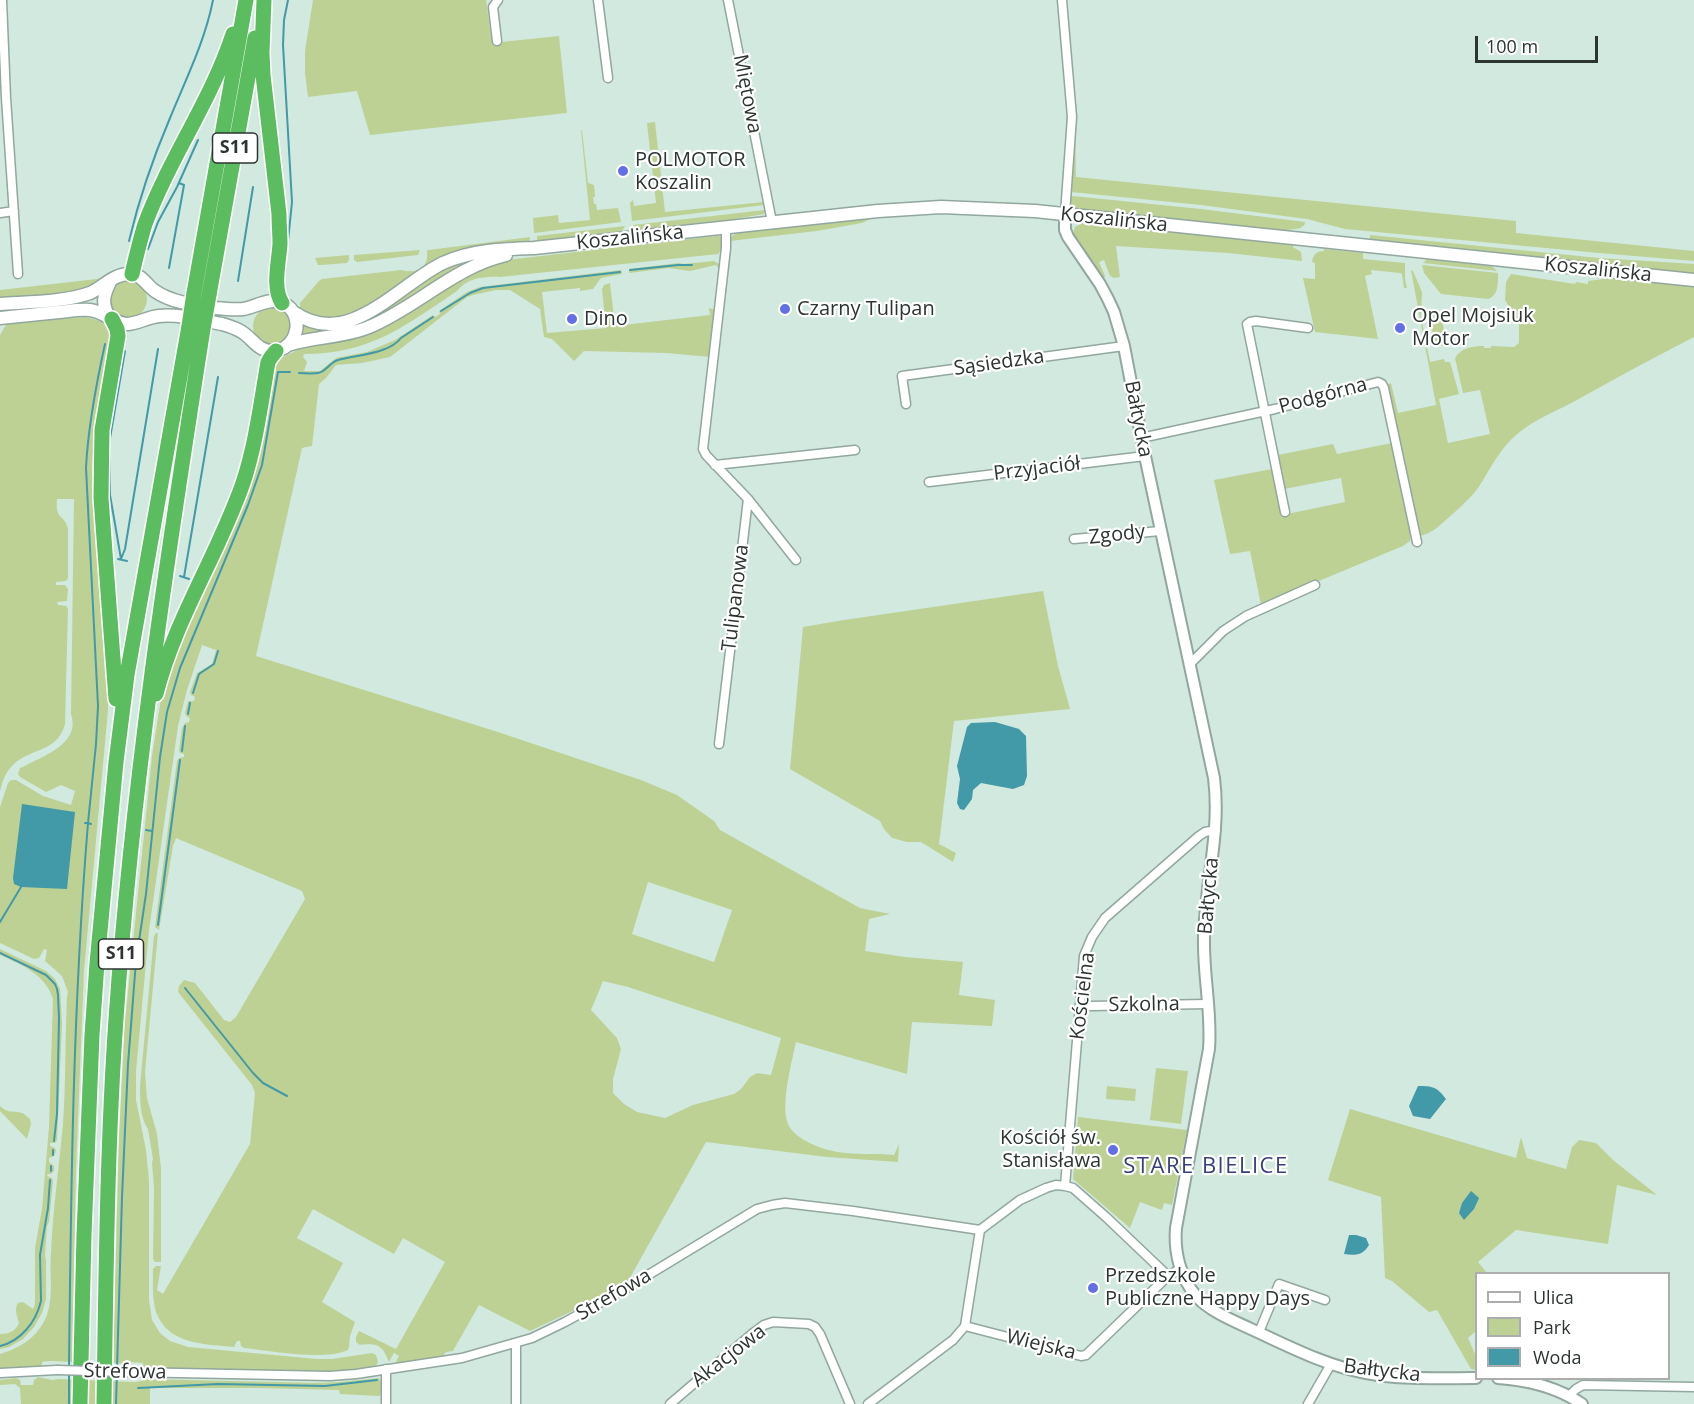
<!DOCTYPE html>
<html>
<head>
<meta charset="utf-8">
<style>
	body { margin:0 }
	#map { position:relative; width:1694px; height:1404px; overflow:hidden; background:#d2e9df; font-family:"Open Sans",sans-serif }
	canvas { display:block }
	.legend { position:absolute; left:1475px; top:1272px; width:195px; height:108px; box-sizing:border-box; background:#fff; border:2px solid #abaead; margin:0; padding:8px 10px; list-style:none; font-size:18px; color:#2c3531 }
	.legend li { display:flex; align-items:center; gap:12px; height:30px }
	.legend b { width:30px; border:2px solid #abaead }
	.scale { position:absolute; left:1475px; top:36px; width:123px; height:27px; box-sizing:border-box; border:3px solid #2c3531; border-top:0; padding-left:8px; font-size:18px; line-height:21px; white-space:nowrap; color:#2c3531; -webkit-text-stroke:4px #fff; paint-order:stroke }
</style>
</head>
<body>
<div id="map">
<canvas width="1694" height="1404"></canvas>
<ul class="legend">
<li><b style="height:8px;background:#fff"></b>Ulica</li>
<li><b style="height:16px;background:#bdd195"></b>Park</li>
<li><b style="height:16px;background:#4299a7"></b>Woda</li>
</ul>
<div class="scale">100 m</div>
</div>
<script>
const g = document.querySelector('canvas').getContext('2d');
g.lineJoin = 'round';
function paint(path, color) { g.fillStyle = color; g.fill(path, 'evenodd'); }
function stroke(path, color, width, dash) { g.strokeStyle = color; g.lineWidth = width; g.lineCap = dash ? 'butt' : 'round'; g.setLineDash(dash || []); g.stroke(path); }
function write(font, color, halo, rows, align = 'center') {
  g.font = font + ' "Open Sans",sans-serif'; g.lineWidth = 4.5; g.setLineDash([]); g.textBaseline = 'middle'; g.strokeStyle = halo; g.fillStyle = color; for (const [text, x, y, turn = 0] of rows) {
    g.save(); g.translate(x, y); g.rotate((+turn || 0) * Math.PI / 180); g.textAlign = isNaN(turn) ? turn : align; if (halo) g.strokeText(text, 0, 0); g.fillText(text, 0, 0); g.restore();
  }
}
const green = new Path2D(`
	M313 0H486L492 43 559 36 567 113 370 135 357 91 308 97 305 73V51Z
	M1075 121 1076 177 1516 221V233L1694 251V261L1599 253 1345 229 1307 219 1201 205 1071 192Z
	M655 122 665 212 764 202V205L632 221 630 203 633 200 634 206 656 203 647 123Z
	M581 130H582L588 183 594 185 595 197H593L594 204H596L597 210 618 208 621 222 534 233 533 218 558 215 559 223 590 220Z
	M1073 196 1201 209 1305 222 1304 226H1302L1301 228 1281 231 1085 210 1076 209 1070 205 1069 200 1070 197Z
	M765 210 764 214 735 219 637 230 633 225Z
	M873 218 862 223 817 231 730 241 731 237 738 232Z
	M1084 222 1293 245V247L1301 252 1302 261 1228 253 1116 246 1120 277 1114 278 1110 276 1104 260 1099 262 1105 276 1104 279H1102L1074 239 1073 233 1075 227Z
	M625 226 622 231 542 241 537 240V236Z
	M1370 235 1599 258 1694 264V274L1370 240Z
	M716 236H720C724 242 723 249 718 254L500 277C484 276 467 278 457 291 405 326 370 354 304 354L303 357 307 362 304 371H320L336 358 367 352 395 340 433 315 435 317 440 314 439 311 467 292 480 287 621 270 622 274 601 278 593 289 580 291V288L542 292 547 333 606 328 602 289 604 285 610 283 615 326 710 315 709 308 715 310 710 357 667 353 584 351 574 361 552 339 544 337 540 309 510 290H496L473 295 467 297 390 357 362 363 336 365 326 378 319 384 312 446 302 448 256 656 498 732 641 780 677 795 714 821 720 830 860 908 890 914 869 919 865 951 905 957 963 962 959 995 995 1000 992 1026 912 1022 907 1074 796 1042C792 1061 780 1106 788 1124 794 1139 823 1150 838 1152 857 1155 875 1153 894 1155L899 1144 898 1162 827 1157 706 1142 627 1283 617 1290 530 1331 479 1305 453 1351 446 1352 442 1357 398 1363 396 1361 399 1356 394 1353 389 1362C382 1345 378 1343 360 1345L356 1342V1337L359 1331 396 1349 445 1262 403 1238 394 1254 313 1209 297 1238 343 1263 322 1302 355 1322 350 1336 349 1347 348 1350C324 1361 271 1351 244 1348L241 1346 240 1341H237L234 1347C205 1344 168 1345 156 1312 152 1298 153 1283 153 1269L156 1266H161L157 1290 163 1294 250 1144 255 1093 252 1085 178 992 179 986 184 980 195 983 224 1020 230 1022 236 1017 305 899 302 891 176 838 173 846 159 930 155 927 177 761 179 758 184 757V754L180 753 179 750 182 728 185 723 189 722 190 718 186 716 185 713 188 701H194L195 697 191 695 190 692 197 673 212 664 216 650 202 645 187 690 178 726 149 930 136 1071V1100L146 1150 149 1180V1300L152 1320 160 1333 170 1341 188 1347 317 1359H332L372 1353 376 1355 378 1362 375 1367 348 1371 318 1373 143 1369V1363L128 1362 127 1364 113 1363 119 1137 125 1021 152 756 162 692 169 669 260 440 277 362 281 358 304 347 350 340 368 335 386 327 456 281 497 261ZM648 882 732 910 714 962 632 934ZM603 981 628 987 781 1038 771 1075 757 1073 750 1077 741 1089 734 1094 693 1105 665 1118 637 1112 624 1104 613 1093V1079L621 1049 617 1038 591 1010Z
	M530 237 529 242 490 246 355 313C333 319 321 320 300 310V303L319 281 322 279 401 270C417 274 429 269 427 250H429Z
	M1324 249 1363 253V259L1405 263V279L1407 288H1404L1402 274 1400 273 1371 270 1372 274 1365 276 1378 339 1315 332 1303 278 1315 279V263L1312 262C1313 255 1316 251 1324 251Z
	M420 250 418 255 357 262 354 260V255Z
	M485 254 379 316 349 329 303 334 304 324 316 328 372 316 392 305 436 270Z
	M349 255V260L347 263 321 265H318L315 258Z
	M1427 259 1492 266 1497 271 1423 263Z
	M714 261 719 264V269L716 265 690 271 669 268 629 273V269L679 263 683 264Z
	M1422 265 1498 273C1498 283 1499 295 1488 299L1441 294 1424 273Z
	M1411 270 1413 271 1422 292 1421 316 1430 362 1444 359 1445 362H1450L1459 394 1439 399 1448 443 1490 434 1480 390 1463 393 1455 358C1461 348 1472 346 1484 346V348H1491V346L1514 347 1519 343V324L1505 300 1506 282 1511 274 1575 284 1576 282 1588 284V281L1611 278 1694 287V337C1655 357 1616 378 1577 400 1553 413 1527 422 1508 443 1496 456 1488 473 1478 488 1469 500 1457 510 1446 520 1438 527 1429 535 1419 536L1388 384 1391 383 1398 413 1436 405Z
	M106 276H107L88 288 70 293 0 299V290L97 279Z
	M109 299a19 19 0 1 1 38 0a19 19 0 1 1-38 0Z
	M253 326a19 19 0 1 1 38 0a19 19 0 1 1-38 0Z
	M1428 309 1429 315 1441 316 1445 335 1440 336 1442 343 1446 342 1444 346 1436 345 1431 336 1433 335 1432 329 1428 328 1425 314Z
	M86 317 103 322 109 332V338L95 427 92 468 108 686V710L84 971 76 1169 72 1362C60 1362 53 1360 42 1362V1367L0 1370V1354C21 1348 39 1336 47 1315 54 1295 49 1272 51 1252 53 1209 59 1167 63 1124 66 1082 65 1039 67 997L68 992 62 976 45 961 47 950 44 949 39 958 34 959 0 943V807L8 783 11 780H16L43 796 71 805 75 791 61 785 46 792 20 777 18 774 20 768 23 767C43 756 81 744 71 714L74 499H57C55 521 64 513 68 529V578L66 581 56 582V585H65L68 589 67 601 57 602 58 605 66 606 68 609 65 724C57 754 29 747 12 766 5 773 2 782 0 792V335L7 323Z
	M1392 443 1411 534 1410 541 1403 546 1261 605 1250 551 1230 554 1214 480 1272 469 1282 515 1345 502 1341 478 1284 489 1278 455 1333 444 1337 454Z
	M1043 591 1058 666 1070 709 954 721 939 844 956 853 953 862 921 842H907L892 838 884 829 880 821 790 769 803 627 844 620Z
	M156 933H158L145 1072 147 1098 157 1134 161 1168V1262H155L153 1259 154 1188 152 1163 153 1159 148 1129C140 1118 140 1100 140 1086L154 936Z
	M0 949 46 971 55 979 60 989 62 1023 57 1140 55 1143H50V1146L55 1148 56 1151 54 1156 49 1158V1162L54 1166V1171L51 1174H48L47 1176 52 1178 53 1181 49 1222 47 1226 45 1256 46 1260V1299L42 1313 34 1327 23 1339 9 1347 0 1349V1334C9 1334 16 1331 19 1323 17 1316 14 1309 18 1303L23 1302 33 1309 35 1304V1248L42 1209 49 1127 53 999C45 974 22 965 0 955Z
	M1156 1068 1188 1071 1181 1124 1150 1120Z
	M1107 1086 1136 1089 1135 1101 1106 1099Z
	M0 1106C8 1114 13 1110 22 1113 25 1114 27 1117 30 1119L31 1124 27 1139 0 1111Z
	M1350 1109 1516 1158 1521 1137 1527 1158 1566 1169 1572 1147 1579 1140 1596 1143 1613 1160 1657 1195 1617 1185 1608 1244 1516 1230 1478 1262 1487 1273 1476 1274V1331L1468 1338 1476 1356V1370L1471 1369 1437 1310 1429 1312 1392 1281 1385 1278 1381 1197 1328 1180Z
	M1078 1117 1187 1130 1172 1205 1164 1203 1162 1210 1140 1202 1130 1228 1073 1179Z
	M38 1377 52 1380 59 1379 134 1382 142 1381 143 1379 318 1383 339 1382 379 1378 381 1383H384L383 1391 379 1396 340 1394 339 1390 258 1388H150V1404H21L20 1388 15 1384 0 1385V1380L16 1378 20 1380 21 1385H33L34 1380Z`);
const water = new Path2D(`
	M995 722 1019 729 1026 736 1027 776 1024 785 1013 789 981 783 973 790 972 799 964 810 960 809 957 803 960 779 957 766 967 727 971 723Z
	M22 804 75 812 67 889 21 887 14 884 13 878Z
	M1418 1086C1433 1086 1437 1087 1446 1099L1430 1119 1413 1116 1409 1106Z
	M1471 1191 1479 1198 1474 1209 1464 1220 1459 1213 1462 1203Z
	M1349 1235H1356L1366 1238 1369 1245C1363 1255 1356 1256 1344 1254Z`);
const stream = new Path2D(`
	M288 0 284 20 283 45 292 202 288 241
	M129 241C139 199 153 158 170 118 186 79 205 41 213 0
	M148 249 158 222 177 187 198 140
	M169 268 184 185 179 183
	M630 270 678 265H692
	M238 281 253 187
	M441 311 470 293 483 288 620 272
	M299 373C305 373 312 374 318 373 326 372 330 362 338 360 356 355 389 354 401 338L433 317
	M118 559 127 561
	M121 559 125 549 158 349
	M121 559 110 495 109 444 125 351
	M180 576 189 579
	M184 577 218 377
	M193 693 199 674 214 664 218 651
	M188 714 190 703
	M182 751 185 726
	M91 824 88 823 96 744 98 706 86 468C88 426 96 385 105 344
	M146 830 152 831
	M0 922 21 887
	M158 925 180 760
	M0 953 46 975 55 984 57 989 58 995 59 1018 57 1114 54 1141
	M185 988 253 1073 263 1083 287 1096
	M53 1155V1150
	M51 1171V1166
	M0 1346C21 1341 36 1322 41 1301L40 1255 48 1208 50 1180
	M69 1368C71 1186 73 1005 88 823H85
	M138 1388 218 1384 325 1386 377 1380
	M69 1404V1374
	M116 1404 122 1197 128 1064 136 961 146 894 160 757 167 712 180 668 248 505 262 465 278 372H290`);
const minor = new Path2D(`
	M2 0 6 98 18 274
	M598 0 608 78
	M728 0 772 222
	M1062 0 1072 117 1065 214
	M497 41 493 7 498 0
	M0 213 14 211
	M906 404 902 376 1124 346
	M1141 438 1275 409 1378 382 1382 384 1384 388 1417 542
	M715 465 855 450
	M929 482 1145 456
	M748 499 796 560
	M1285 512 1247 324 1250 322 1256 321 1308 328
	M1074 539 1160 531
	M1189 665 1223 631 1246 616 1315 585
	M719 744 748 499 706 455 703 449 726 248V227
	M1080 1004 1091 1006 1208 1004
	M1065 1186 1084 956 1092 937 1105 918 1199 836 1205 832 1216 830
	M980 1230 1020 1200 1046 1188 1056 1185 1065 1186 1073 1188 1106 1217 1168 1276
	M965 1326 1081 1356 1086 1355 1168 1276 1180 1269
	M1259 1332 1279 1284 1325 1300
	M516 1344V1404
	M129 1372 330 1376 356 1374 462 1358 532 1338 565 1322 625 1289 757 1209 772 1205 785 1203 853 1211 980 1230
	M0 1373 57 1370
	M1569 1396 1576 1389 1583 1385 1694 1387
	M386 1404V1369
	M670 1404 752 1334 764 1325 773 1322 809 1324 815 1327 820 1334 850 1404
	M868 1404 953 1340 965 1326 980 1230
	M1308 1404 1331 1364`);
const tertiary = new Path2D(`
	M1065 214V230L1068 237 1100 284 1108 299 1114 312 1124 346 1145 456 1214 778C1221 832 1205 884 1204 938 1203 975 1212 1012 1209 1049L1176 1228C1174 1252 1180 1277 1196 1296 1211 1312 1232 1320 1251 1329 1288 1346 1326 1366 1366 1373 1402 1380 1440 1378 1476 1378
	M1498 1378C1528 1380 1557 1387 1582 1404`);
const secondary = new Path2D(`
	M0 304C27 302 65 302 90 293 103 287 115 273 130 274 142 274 146 285 155 291 172 303 196 305 216 308 225 309 234 310 243 309 256 307 269 297 283 303 306 314 298 351 272 351 258 351 253 339 242 332 236 328 229 326 222 324 202 320 179 314 159 316 148 317 139 323 128 324 115 324 105 312 90 310 80 309 69 311 59 312 39 314 20 316 0 318
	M295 313C349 350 399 284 443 263 472 250 503 249 534 248L878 211 941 207 1035 211 1694 280
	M109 316C101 304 104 294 110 282
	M288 345C315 336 343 338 369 327 417 307 454 267 506 255`);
const motorway = new Path2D(`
	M264 0 262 53 263 75 279 214C279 224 280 234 280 244 279 262 272 287 282 303
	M132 274C136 257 140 240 145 224 169 159 211 101 233 34
	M194 293 246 0
	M209 295 255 38
	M112 319 117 329 118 336 102 430 101 498 116 699
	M156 694C175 619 218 555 243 483 256 444 261 402 268 362L271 357 276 351
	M80 1404 84 1235 92 1035 97 963 116 762 127 675 189 326
	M104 1404C106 1276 107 1147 116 1019 132 787 167 558 203 329`);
const minorBridge = new Path2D(`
	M57 1370 129 1372`);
const motorwayBridge = new Path2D(`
	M189 326 194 293
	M203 329 209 295`);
const markers = [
	[623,171,6,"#626fe7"],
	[785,309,6,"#626fe7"],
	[572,319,6,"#626fe7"],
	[1400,328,6,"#626fe7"],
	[1113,1150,6,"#626fe7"],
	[1093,1288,6,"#626fe7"]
];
const shields = [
	[235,148,45],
	[121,954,45]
];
const shieldNames = [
	["S11",235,148],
	["S11",121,954]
];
const streetNames = [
	["Miętowa",747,94,79],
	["Koszalińska",1114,220,6],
	["Koszalińska",630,238,-6],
	["Koszalińska",1598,270,6],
	["Sąsiedzka",999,363,-8],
	["Podgórna",1323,396,-15],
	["Bałtycka",1138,419,79],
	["Przyjaciół",1037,469,-7],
	["Zgody",1117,535,-6],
	["Tulipanowa",736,598,-83],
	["Bałtycka",1209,896,-85],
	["Kościelna",1083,996,-83],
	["Szkolna",1144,1005,-1],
	["Strefowa",614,1295,-30],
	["Wiejska",1041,1345,14],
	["Akacjowa",729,1356,-38],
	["Bałtycka",1382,1371,7],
	["Strefowa",125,1372,1]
];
const poiNames = [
	["POLMOTOR",635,160],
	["Koszalin",635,183],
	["Czarny Tulipan",797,309],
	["Opel Mojsiuk",1412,316],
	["Motor",1412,339],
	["Dino",584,319],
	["Kościół św.",1101,1138,"right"],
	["Stanisława",1101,1161,"right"],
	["Przedszkole",1105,1276],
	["Publiczne Happy Days",1105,1299]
];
const quarterNames = [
	["STARE BIELICE",1206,1167]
];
paint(green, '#bdd195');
paint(water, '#4299a7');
stroke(stream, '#4299a7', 2);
stroke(minor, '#92a79d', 11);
stroke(tertiary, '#92a79d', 14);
stroke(secondary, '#92a79d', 15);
stroke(motorway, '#fff', 18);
stroke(minor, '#fff', 8);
stroke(tertiary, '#fff', 10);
stroke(secondary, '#fff', 12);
stroke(motorway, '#5cbd60', 15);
stroke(minorBridge, '#92a79d', 11, []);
stroke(motorwayBridge, '#fff', 18, []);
stroke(minorBridge, '#fff', 8);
stroke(motorwayBridge, '#5cbd60', 15);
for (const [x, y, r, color] of markers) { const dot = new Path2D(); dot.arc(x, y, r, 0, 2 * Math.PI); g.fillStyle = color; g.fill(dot); stroke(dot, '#fff', 2); }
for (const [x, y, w] of shields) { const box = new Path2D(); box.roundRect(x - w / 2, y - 15, w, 30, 4.5); g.fillStyle = '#fff'; g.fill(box); stroke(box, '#2c3531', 1.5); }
write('bold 18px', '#2c3531', null, shieldNames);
write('20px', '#2c3531', '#fff', streetNames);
write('20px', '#2c3531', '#fff', poiNames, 'left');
g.letterSpacing = '1.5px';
write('22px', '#38407c', '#fff', quarterNames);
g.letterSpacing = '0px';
</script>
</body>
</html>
